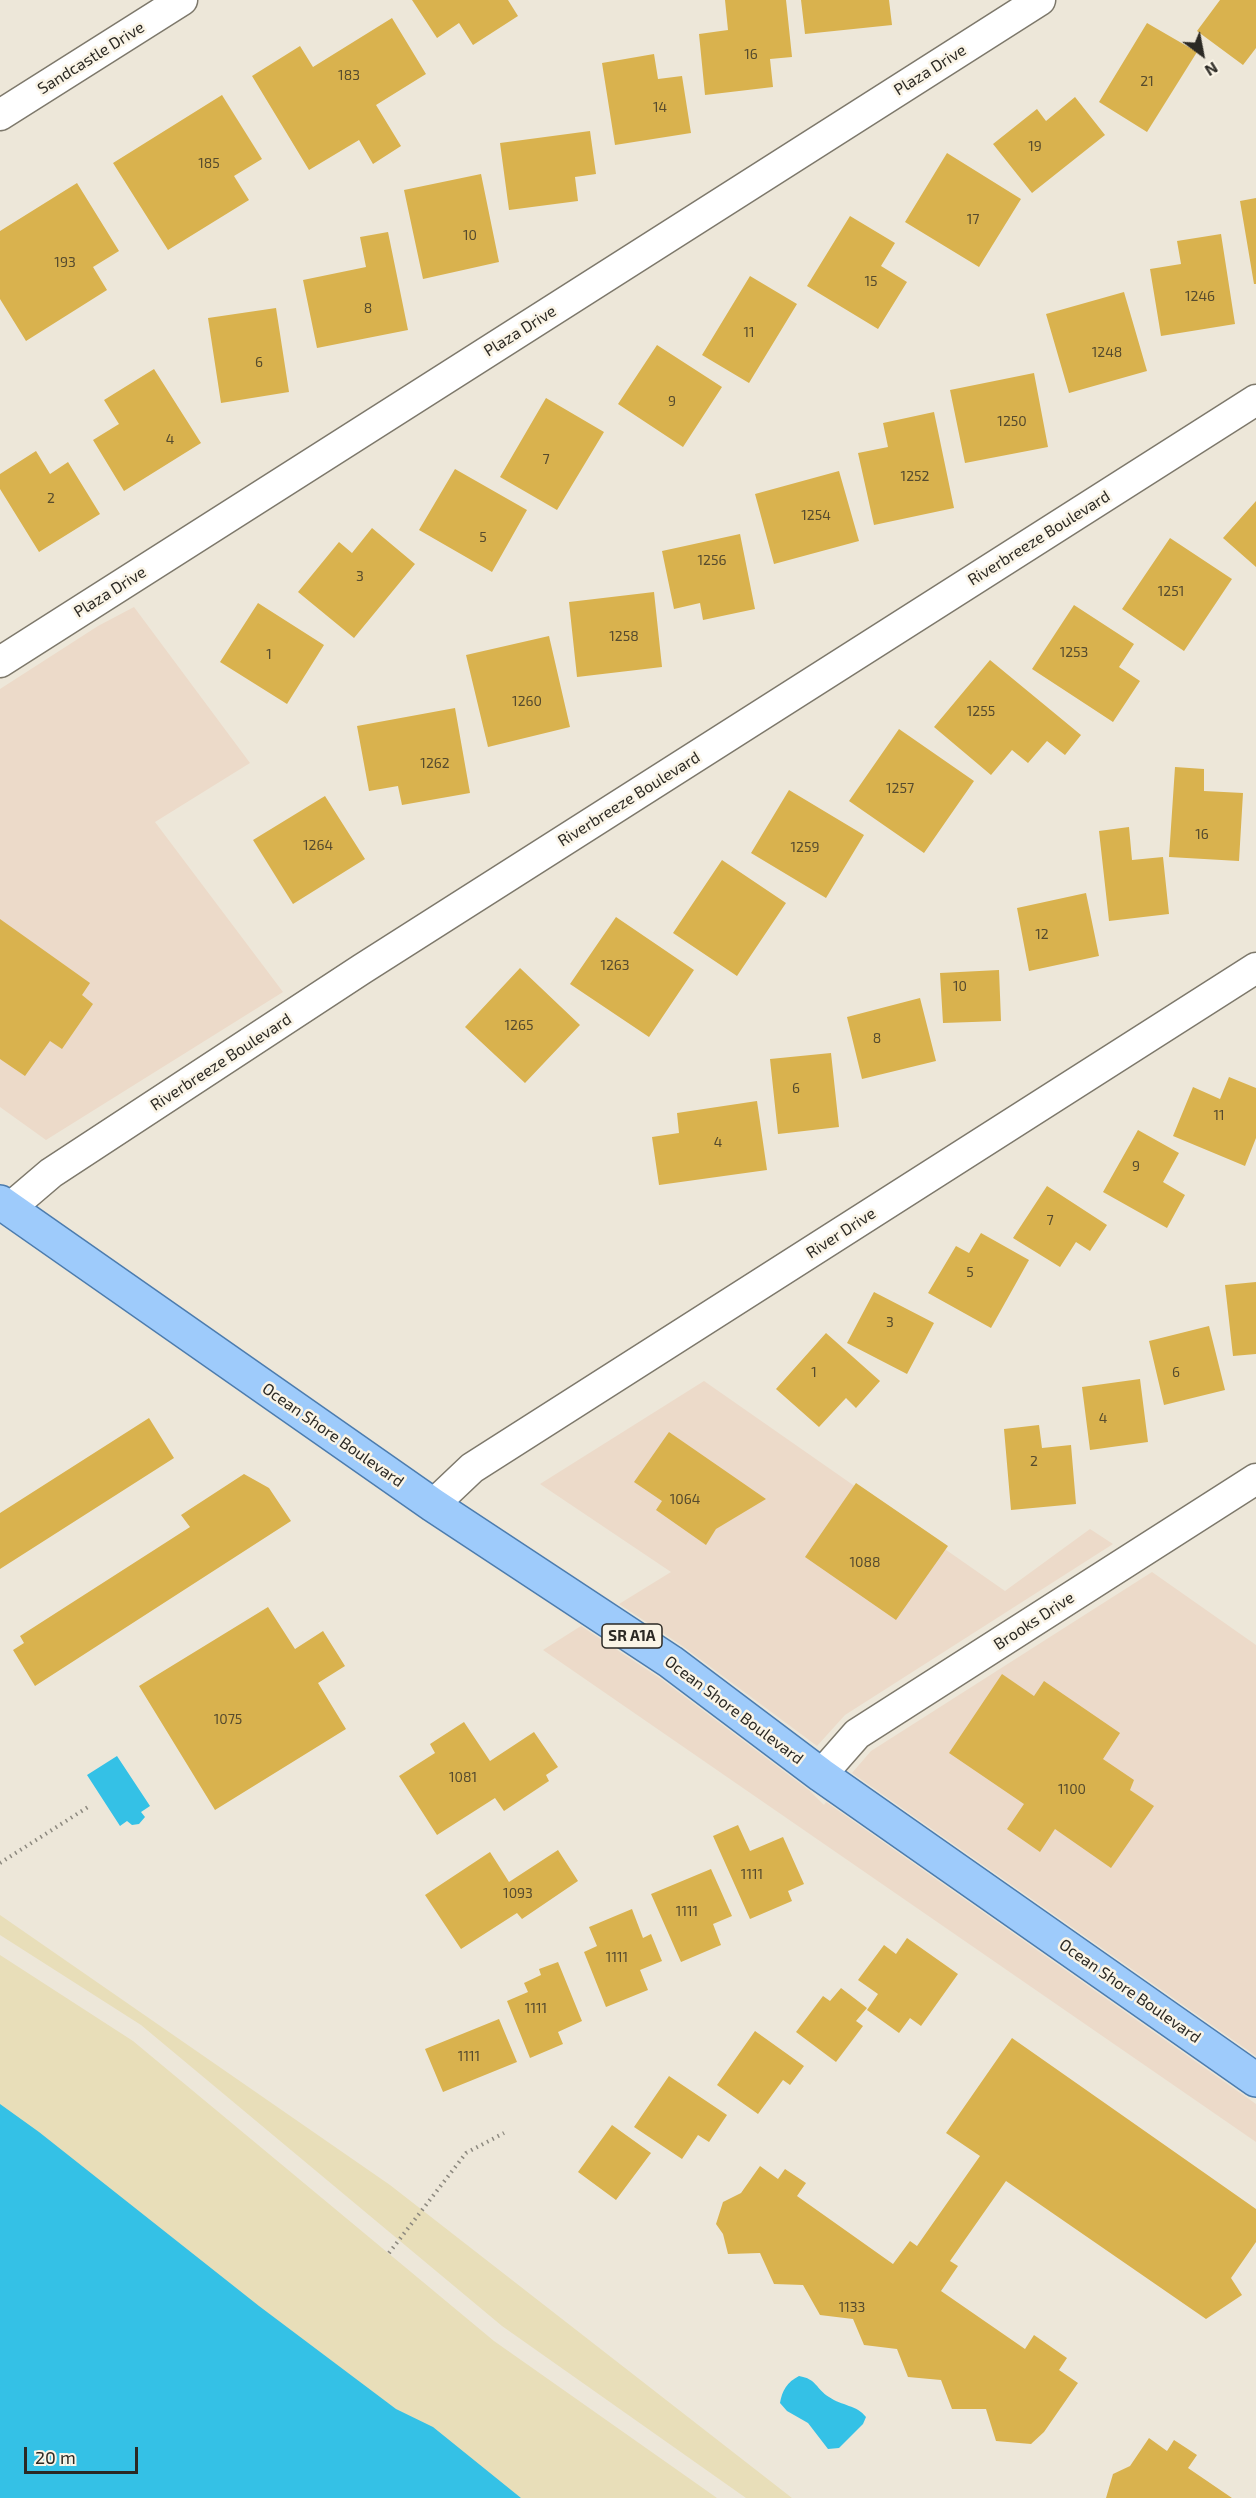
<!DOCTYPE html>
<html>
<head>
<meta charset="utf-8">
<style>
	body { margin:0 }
	#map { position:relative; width:1256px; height:2498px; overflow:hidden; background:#ede7d9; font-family:"Exo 2",sans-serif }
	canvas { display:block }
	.north { position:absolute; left:1172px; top:24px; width:60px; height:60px; -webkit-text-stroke:4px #faf4e6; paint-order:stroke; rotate:148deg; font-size:16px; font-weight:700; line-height:24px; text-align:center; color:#2b2924 }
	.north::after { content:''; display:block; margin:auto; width:21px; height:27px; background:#2b2924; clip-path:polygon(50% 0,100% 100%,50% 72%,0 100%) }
	.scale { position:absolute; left:24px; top:2447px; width:114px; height:27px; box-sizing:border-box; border:3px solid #2b2924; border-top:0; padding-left:8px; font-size:18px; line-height:21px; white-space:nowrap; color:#2b2924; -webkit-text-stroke:4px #faf4e6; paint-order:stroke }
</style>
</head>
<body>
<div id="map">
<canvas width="1256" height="2498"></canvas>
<div class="north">N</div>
<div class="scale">20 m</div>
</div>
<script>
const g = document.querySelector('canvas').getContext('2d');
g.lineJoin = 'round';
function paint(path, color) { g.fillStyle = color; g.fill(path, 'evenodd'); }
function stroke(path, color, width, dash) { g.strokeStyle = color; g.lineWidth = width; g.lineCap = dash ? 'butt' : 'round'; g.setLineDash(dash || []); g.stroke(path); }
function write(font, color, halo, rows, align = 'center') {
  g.font = font + ' "Exo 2",sans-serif'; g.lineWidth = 5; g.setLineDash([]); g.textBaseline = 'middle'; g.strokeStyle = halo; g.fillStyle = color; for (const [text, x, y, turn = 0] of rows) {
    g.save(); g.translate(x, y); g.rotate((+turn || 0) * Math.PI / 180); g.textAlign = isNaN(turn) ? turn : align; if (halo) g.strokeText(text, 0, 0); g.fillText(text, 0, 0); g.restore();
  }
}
const commercial = new Path2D(`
	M134 607 250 763 155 822 283 992 46 1140 0 1107V689L98 626Z
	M704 1381 1005 1591 1090 1529 1113 1544 845 1715 817 1746 681 1645 619 1604 671 1572 540 1484Z
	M1152 1572 1256 1645V2056L852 1773 871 1751Z
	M581 1626 661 1679 810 1791 824 1805 826 1802 1256 2104V2142L543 1650Z`);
const sand = new Path2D(`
	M0 1915 390 2185 792 2498H746L502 2326 141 2025 0 1935Z
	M0 1955 133 2041 494 2341 717 2498H500L0 2129Z`);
const water = new Path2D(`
	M117 1756 150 1806 141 1812 145 1817 139 1824 132 1825 127 1821 120 1826 87 1775Z
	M0 2104 39 2132 259 2306 396 2409 433 2427 521 2498H0Z
	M799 2376C817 2379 816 2389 829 2397 842 2406 857 2405 866 2417L863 2424 839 2448 828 2449 808 2423 787 2411 780 2403C782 2391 787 2382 799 2376Z`);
const building = new Path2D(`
	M412 0H508L518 16 473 45 459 23 437 38Z
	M725 0H786L792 57 770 59 773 87 705 95 699 34 728 30Z
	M801 0H889L892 25 805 34Z
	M1220 0H1256V48L1243 65 1197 31Z
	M392 18 426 74 376 105 401 146 373 164 359 140 309 170 252 76 300 46 313 67Z
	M1147 23 1197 52 1147 132 1099 102Z
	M654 54 658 79 682 76 691 133 615 145 602 63Z
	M222 95 262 159 234 176 249 200 168 250 113 163Z
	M1075 97 1105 135 1032 193 993 144 1037 109 1046 121Z
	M590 131 596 174 575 177 578 201 509 210 500 143Z
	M947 153 1021 199 979 267 905 222Z
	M481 174 499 262 423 279 404 190Z
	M77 183 119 251 93 267 107 290 26 341 0 299V231Z
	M1256 198V284H1254L1240 201Z
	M850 216 895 243 881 266 907 282 878 329 807 286Z
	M388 232 408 330 317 348 303 280 366 267 360 237Z
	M1221 234 1235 324 1161 336 1150 269 1181 264 1177 241Z
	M750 276 797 304 749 383 702 355Z
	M1124 292 1147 371 1069 393 1046 314Z
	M276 308 289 392 221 403 208 318Z
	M657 345 722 387 683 447 618 404Z
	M154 369 201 443 124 491 93 440 119 424 104 400Z
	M1034 373 1048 447 965 463 950 390Z
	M546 398 604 432 557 510 500 477Z
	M934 412 954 508 874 525 858 453 888 447 883 423Z
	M36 451 50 474 68 462 100 514 39 552 0 489V474Z
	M455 469 527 510 492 572 419 530Z
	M839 471 859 541 774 564 755 494Z
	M1256 501V567L1223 538Z
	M372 528 415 564 354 638 298 592 339 542 352 553Z
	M740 534 755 609 703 620 700 603 674 609 662 551Z
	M1170 538 1232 579 1184 651 1122 609Z
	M654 592 662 667 577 677 569 602Z
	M258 603 324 645 287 704 220 662Z
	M1074 605 1134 644 1119 667 1140 681 1113 722 1032 669Z
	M549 636 570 727 488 747 466 655Z
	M990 660 1081 735 1065 755 1047 741 1028 763 1012 750 991 775 934 727Z
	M455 708 470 793 402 805 398 786 369 791 357 726Z
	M899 729 974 781 924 853 849 801Z
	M1175 767 1204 769V791L1243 793 1239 861 1169 857Z
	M789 790 864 835 826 898 751 853Z
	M325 796 365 859 293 904 253 840Z
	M1129 827 1132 860 1163 857 1169 914 1109 921 1099 831Z
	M722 860 786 903 737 976 673 933Z
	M1086 893 1099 956 1029 971 1017 908Z
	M616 917 694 970 649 1037 570 984Z
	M0 919 90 983 82 995 93 1004 62 1049 50 1041 25 1076 0 1059Z
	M520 968 580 1025 525 1083 465 1027Z
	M999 970 1001 1021 943 1023 940 973Z
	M920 998 936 1061 862 1079 847 1017Z
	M831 1053 839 1127 778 1134 770 1059Z
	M1229 1077 1256 1088V1138L1245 1166 1173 1136 1193 1087 1220 1099Z
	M757 1101 767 1170 659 1185 652 1137 679 1133 677 1113Z
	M1138 1130 1179 1153 1163 1182 1185 1195 1167 1228 1103 1192Z
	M1047 1186 1107 1225 1090 1251 1076 1242 1060 1267 1013 1238Z
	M981 1233 1029 1260 991 1328 928 1293 956 1246 969 1253Z
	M1256 1282V1354L1233 1356 1225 1285Z
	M874 1292 934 1323 907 1374 847 1343Z
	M1209 1326 1225 1390 1164 1405 1149 1341Z
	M826 1333 880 1381 856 1408 846 1398 819 1427 776 1389Z
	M1140 1379 1148 1442 1090 1450 1082 1387Z
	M149 1418 174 1458 0 1569V1513Z
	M1039 1425 1042 1448 1071 1445 1076 1504 1011 1510 1004 1429Z
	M669 1432 766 1499 716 1529 706 1545 656 1510 662 1501 634 1482Z
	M244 1474 269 1488 291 1521 35 1686 13 1650 24 1643 20 1636 190 1527 181 1515Z
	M856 1483 948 1546 896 1620 805 1557Z
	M268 1607 295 1649 323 1631 345 1666 318 1683 346 1729 215 1810 139 1686Z
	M1002 1674 1034 1696 1044 1681 1120 1733 1103 1759 1134 1780 1130 1790 1154 1806 1111 1868 1055 1829 1040 1852 1007 1829 1024 1804 949 1753Z
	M464 1722 490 1761 534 1732 558 1767 546 1775 549 1781 504 1811 495 1798 437 1835 399 1776 435 1753 430 1744Z
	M738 1825 750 1851 783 1837 804 1884 788 1891 792 1901 750 1919 713 1836Z
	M558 1850 578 1881 522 1919 517 1913 461 1949 425 1895 490 1852 509 1882Z
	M711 1869 732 1916 713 1924 721 1945 681 1962 651 1894Z
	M632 1909 643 1938 651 1934 662 1961 640 1970 648 1990 606 2007 584 1952 597 1946 589 1927Z
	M907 1938 958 1974 921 2026 910 2018 899 2033 867 2010 878 1994 858 1980 884 1945 896 1954Z
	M558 1962 582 2021 558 2032 563 2044 530 2058 507 2001 528 1992 524 1983 541 1975 539 1969Z
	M841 1988 867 2008 856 2021 863 2026 836 2062 796 2032 823 1996 830 2001Z
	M499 2019 517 2062 443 2092 425 2049Z
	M755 2031 804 2066 790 2085 783 2080 758 2114 717 2085Z
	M1012 2038 1256 2209V2242L1231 2278 1242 2295 1206 2319 1006 2181 950 2261 958 2266 941 2291 1025 2349 1034 2335 1067 2358 1059 2370 1078 2383 1044 2432 1031 2444 996 2441 986 2409H952L941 2380 908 2377 897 2349 864 2345 853 2319 820 2315 803 2285 774 2284 760 2253 728 2254 723 2234 716 2224 723 2202 741 2193 760 2166 778 2179 785 2169 806 2183 797 2196 893 2264 910 2241 917 2246 980 2156 946 2133Z
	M669 2076 727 2115 709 2142 698 2135 682 2159 634 2127Z
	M612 2125 651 2153 616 2200 578 2172Z
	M1149 2438 1167 2451 1174 2440 1197 2455 1188 2468 1232 2498H1106L1113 2474 1130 2466Z`);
const path = new Path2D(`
	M0 1863 88 1807
	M389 2253 466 2153 504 2133`);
const street = new Path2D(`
	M0 115 182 0
	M0 662 1040 0
	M10 1208 51 1173 362 969 1256 400
	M433 1505 472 1468 1256 968
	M821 1775 857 1734 1256 1479`);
const primary = new Path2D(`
	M0 1202 433 1505 671 1662 821 1775 1256 2080`);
const numberNames = [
	["16",751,54],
	["183",349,75],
	["21",1147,81],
	["14",660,107],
	["19",1035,146],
	["185",209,163],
	["17",973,219],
	["10",470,235],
	["193",65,262],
	["15",871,281],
	["1246",1200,296],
	["8",368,308],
	["11",749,332],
	["1248",1107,352],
	["6",259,362],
	["9",672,401],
	["1250",1012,421],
	["4",170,439],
	["7",546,459],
	["1252",915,476],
	["2",51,498],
	["1254",816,515],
	["5",483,537],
	["1256",712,560],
	["3",360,576],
	["1251",1171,591],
	["1258",624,636],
	["1253",1074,652],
	["1",269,654],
	["1260",527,701],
	["1255",981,711],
	["1262",435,763],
	["1257",900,788],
	["16",1202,834],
	["1264",318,845],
	["1259",805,847],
	["12",1042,934],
	["1263",615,965],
	["10",960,986],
	["1265",519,1025],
	["8",877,1038],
	["6",796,1088],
	["11",1219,1115],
	["4",718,1142],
	["9",1136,1166],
	["7",1050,1220],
	["5",970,1272],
	["3",890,1322],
	["1",814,1372],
	["6",1176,1372],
	["4",1103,1418],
	["2",1034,1461],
	["1064",685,1499],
	["1088",865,1562],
	["1075",228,1719],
	["1081",463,1777],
	["1100",1072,1789],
	["1111",752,1874],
	["1093",518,1893],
	["1111",687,1911],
	["1111",617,1957],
	["1111",536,2008],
	["1111",469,2056],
	["1133",852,2307]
];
const shields = [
	[632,1636,60]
];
const shieldNames = [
	["SR A1A",632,1636]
];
const streetNames = [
	["Sandcastle Drive",91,58,-32],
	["Plaza Drive",930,70,-32],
	["Plaza Drive",520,331,-32],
	["Riverbreeze Boulevard",1039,538,-32],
	["Plaza Drive",110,592,-32],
	["Riverbreeze Boulevard",629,799,-32],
	["Riverbreeze Boulevard",221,1062,-33],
	["River Drive",841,1233,-33],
	["Ocean Shore Boulevard",333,1435,35],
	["Brooks Drive",1034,1621,-33],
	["Ocean Shore Boulevard",734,1710,37],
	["Ocean Shore Boulevard",1130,1991,35]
];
paint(commercial, '#ecdac9');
paint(sand, '#e8deb9');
paint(water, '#34c1e6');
paint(building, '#d9b24e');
stroke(street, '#7d786b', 33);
stroke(primary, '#4c7cae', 36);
stroke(path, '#8d897f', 4, [1.5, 4.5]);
stroke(street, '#fff', 30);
stroke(primary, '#9ecbfb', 33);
write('14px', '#564b2e', null, numberNames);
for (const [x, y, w] of shields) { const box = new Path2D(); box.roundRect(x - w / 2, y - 12, w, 24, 4.5); g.fillStyle = '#faf4e6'; g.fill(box); stroke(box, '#2b2924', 1.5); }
write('bold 15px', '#2b2924', null, shieldNames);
write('16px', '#2b2924', '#faf4e6', streetNames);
</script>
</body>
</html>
